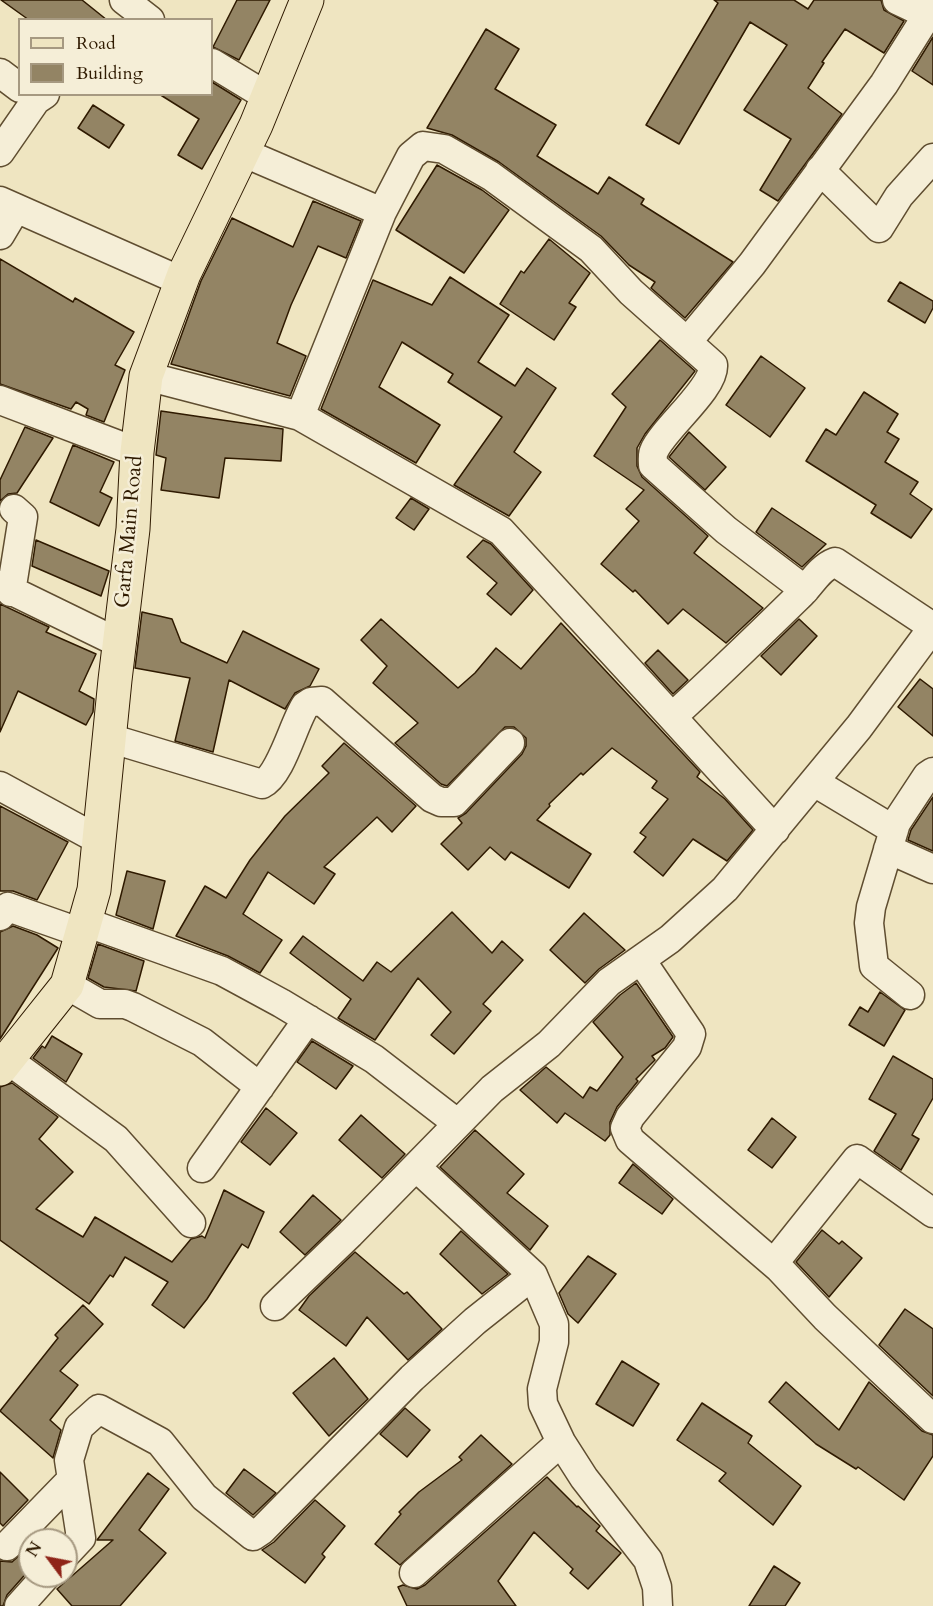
<!DOCTYPE html>
<html>
<head>
<meta charset="utf-8">
<style>
	body { margin:0 }
	#map { position:relative; width:933px; height:1606px; overflow:hidden; background:#efe5c1; font-family:Cardo,serif }
	canvas { display:block }
	.legend { position:absolute; left:18px; top:18px; width:195px; height:78px; box-sizing:border-box; background:#f5eed7; border:2px solid #a69981; margin:0; padding:8px 10px; list-style:none; font-size:18px; color:#2f1a00 }
	.legend li { display:flex; align-items:center; gap:12px; height:30px }
	.legend b { width:30px; border:2px solid #a69981 }
	.north { position:absolute; left:18px; top:1528px; width:60px; height:60px; box-sizing:border-box; background:#f5eed7; border:2px solid #a69981; border-radius:50%; rotate:302deg; font-size:16px; font-weight:700; line-height:24px; text-align:center; color:#2f1a00 }
	.north::after { content:''; display:block; margin:auto; width:21px; height:27px; background:#8f2418; clip-path:polygon(50% 0,100% 100%,50% 72%,0 100%) }
</style>
</head>
<body>
<div id="map">
<canvas width="933" height="1606"></canvas>
<ul class="legend">
<li><b style="height:8px;background:#efe5c1"></b>Road</li>
<li><b style="height:16px;background:#938464"></b>Building</li>
</ul>
<div class="north">N</div>
</div>
<script>
const g = document.querySelector('canvas').getContext('2d');
g.lineJoin = 'round';
function paint(path, color) { g.fillStyle = color; g.fill(path, 'evenodd'); }
function stroke(path, color, width, dash) { g.strokeStyle = color; g.lineWidth = width; g.lineCap = dash ? 'butt' : 'round'; g.setLineDash(dash || []); g.stroke(path); }
function write(font, color, halo, rows, align = 'center') {
  g.font = font + ' Cardo,serif'; g.lineWidth = 5; g.setLineDash([]); g.textBaseline = 'middle'; g.strokeStyle = halo; g.fillStyle = color; for (const [text, x, y, turn = 0] of rows) {
    g.save(); g.translate(x, y); g.rotate((+turn || 0) * Math.PI / 180); g.textAlign = isNaN(turn) ? turn : align; if (halo) g.strokeText(text, 0, 0); g.fillText(text, 0, 0); g.restore();
  }
}
const building = new Path2D(`
	M1 0H82L107 20H29Z
	M237 0H270L239 60 213 47Z
	M714 0H794L808 9 814 0H881L884 10 904 21 884 53 845 29 822 62 824 63 808 88 842 114 778 201 760 190 791 139 744 110 787 45 750 22 679 144 646 125 718 3Z
	M486 29 519 49 495 89 556 125 537 156 598 194 609 177 644 199 641 204 733 262 685 318 651 288 655 282 629 265 601 236 499 162 452 135 427 128Z
	M933 37V85L912 71Z
	M212 82 241 100 202 169 178 155 199 119 159 94H212Z
	M93 105 124 125 109 148 78 128Z
	M437 165 482 190 509 210 464 273 396 230Z
	M313 201 361 221 346 258 318 246 291 305 277 343 306 356 290 396 171 364 201 281 232 218 293 247Z
	M549 239 590 273 569 303 576 307 554 340 500 304 521 271 524 273Z
	M0 259 73 302 75 298 134 332 115 365 125 370 104 422 86 415 88 409 76 402 71 409 0 384Z
	M450 277 509 315 478 362 515 386 527 368 556 388 514 452 541 472 509 516 454 485 502 417 448 382 453 374 402 342 379 387 440 425 416 463 321 409 373 280 432 305Z
	M900 282 933 301V308L925 323 888 301Z
	M660 340 695 371 645 434 637 448V466L642 477 708 536 694 553 763 608 726 643 683 609 668 624 635 590 633 592 601 564 639 521 626 509 644 490 594 456 626 407 612 394Z
	M761 356 805 388 770 437 726 405Z
	M864 392 898 414 887 432 899 439 885 462 918 482 910 494 932 509 911 538 871 513 876 505 806 461 826 429 836 435Z
	M161 411 283 429 281 461 225 458 219 498 161 490 166 458 156 455Z
	M25 427 53 438 17 493 8 494 0 501V480Z
	M689 432 726 467 705 490 669 457Z
	M73 445 114 462 100 492 112 498 99 526 50 502Z
	M411 498 429 509 414 530 396 518Z
	M772 508 826 544 802 567 756 532Z
	M36 540 109 571 101 596 32 566Z
	M483 540 491 544 533 590 511 615 487 594 497 583 467 557Z
	M0 604 49 627 46 632 96 654 79 691 94 699 93 712 86 725 18 691 0 732Z
	M142 612 172 619 181 642 227 663 243 631 319 669 310 686 295 693 285 709 229 680 213 752 175 741 190 678 135 668Z
	M381 619 458 688 475 673 496 648 521 669 561 623 700 772 697 777 725 799 753 830 727 861 693 839 663 876 634 852 646 837 640 833 668 799 652 788 657 781 612 748 583 775 581 773 549 804 550 806 537 820 591 854 569 888 511 852 505 860 490 847 468 870 441 844 462 823 458 818 466 813 522 754 526 746V738L514 727H505L447 786 441 784 395 743 418 723 373 683 387 666 361 640Z
	M799 619 817 636 781 675 761 656Z
	M658 650 688 680 673 694 645 663Z
	M920 679 933 689V736L898 707Z
	M344 743 416 806 392 832 377 817 324 867 335 874 314 904 268 872 243 914 282 940 260 973 228 956 176 936 205 886 226 898 250 860 285 816 329 773 322 766Z
	M933 797V851L908 840 911 830Z
	M0 806 68 842 37 900 13 891H0Z
	M127 871 165 881 153 929 116 915Z
	M452 912 492 953 502 941 523 960 483 1004 491 1011 454 1054 431 1035 451 1012 418 978 375 1040 338 1018 351 999 290 953 303 936 363 981 377 962 391 972Z
	M584 913 625 950 599 969 585 983 550 950Z
	M13 926 37 935 58 948 0 1039V932Z
	M98 944 144 961 136 991 104 987 88 978Z
	M636 983 673 1037 665 1048 652 1056 655 1060 636 1079 638 1081 617 1107 610 1122V1135L605 1141 565 1113 557 1123 520 1090 546 1067 583 1098 590 1087 597 1091 623 1057 593 1022 620 995Z
	M880 992 905 1010 884 1046 849 1025 860 1007 868 1012Z
	M52 1036 82 1054 66 1082 33 1058 42 1046 45 1048Z
	M312 1041 353 1066 336 1089 297 1062Z
	M893 1056 933 1079V1098L912 1135 919 1139 901 1170 874 1151 896 1114 869 1099Z
	M12 1083 58 1117 39 1139 73 1172 36 1209 83 1237 95 1217 172 1262 191 1239 202 1236 205 1238 224 1190 264 1212 248 1248 242 1244 207 1299 184 1328 152 1305 168 1282 125 1257 113 1277 110 1275 89 1304 0 1240V1087Z
	M266 1108 297 1133 270 1165 241 1142Z
	M361 1115 405 1154 382 1178 339 1140Z
	M772 1118 796 1137 772 1168 748 1150Z
	M475 1130 524 1174 507 1193 548 1226 530 1250 440 1167Z
	M633 1164 673 1199 662 1214 619 1183Z
	M313 1195 341 1220 305 1255 280 1232Z
	M822 1230 839 1244 842 1241 862 1258 829 1297 796 1262Z
	M461 1231 508 1274 482 1294 440 1254Z
	M355 1252 404 1294 407 1292 442 1329 408 1360 367 1317 346 1346 299 1310 309 1296Z
	M588 1256 616 1274 578 1323 568 1314 559 1293Z
	M83 1305 103 1324 60 1371 78 1385 50 1420 61 1430 53 1458 0 1411 58 1338 55 1335Z
	M905 1309 933 1329V1396L879 1345Z
	M334 1358 368 1399 329 1436 293 1393Z
	M622 1361 659 1384 633 1426 596 1404Z
	M786 1382 839 1430 869 1382 922 1431 933 1435V1456L904 1500 858 1467 856 1469 816 1444 769 1402Z
	M702 1403 752 1436 748 1443 801 1486 773 1525 719 1481 726 1473 677 1440Z
	M405 1408 430 1430 407 1457 380 1434Z
	M481 1435 512 1464 400 1565 375 1544 401 1514 399 1512 419 1492 462 1460 459 1457Z
	M244 1469 276 1493 253 1515 226 1493Z
	M0 1472 28 1500 3 1526 0 1523Z
	M148 1473 169 1489 139 1530 166 1553 120 1606H72L57 1589 113 1540H97Z
	M547 1477 577 1507 578 1506 600 1526 596 1531 621 1553 588 1589 570 1573 573 1569 534 1532 498 1581 516 1606H407L398 1587 403 1585 417 1589 425 1585Z
	M315 1500 345 1526 322 1554 325 1557 305 1583 262 1550 274 1542Z
	M30 1546V1569L7 1595 3 1606H0V1561L12 1562Z
	M774 1566 800 1583 785 1606H749Z`);
const minor = new Path2D(`
	M124 0 150 20
	M897 0 933 17
	M212 63 268 97
	M0 73 20 88
	M0 152 36 100 45 94
	M242 152 382 212 411 156 423 146 444 149 491 176 591 249 631 292 713 365C715 388 663 429 654 451 652 454 653 461 653 465L726 530 805 590
	M820 170 879 228 899 196 933 158
	M0 201 181 281
	M0 235 16 208
	M688 341 752 264 884 84 933 6
	M146 376 300 416 501 531 672 717
	M0 400 137 452
	M300 416 382 212
	M0 585 119 643
	M11 592 23 517 14 509
	M109 738 262 784C281 775 293 725 305 706L311 702 322 701 432 798 441 802H454L510 743
	M814 782 894 830
	M0 786 99 840
	M888 849 933 869
	M0 916 8 907 82 933
	M85 922 222 971 281 1003 374 1059 457 1123
	M641 960 691 1034 687 1047 630 1117 625 1128 630 1140 779 1268 825 1317 933 1419
	M67 985 100 1004H125L133 1007 202 1042 260 1087
	M910 995 874 966 869 923 871 907 896 823 927 776 933 772
	M8 1060 116 1139 191 1223
	M416 1167 533 1275 554 1324V1342L542 1389 543 1404 561 1442 584 1478 648 1560 657 1587 658 1606
	M202 1168 308 1019
	M774 1263 857 1159 933 1213
	M275 1306 350 1234 492 1089 549 1044 609 982 670 939 725 889 859 727 933 627 835 562C819 568 811 585 799 596 757 637 715 678 672 717L775 830
	M7 1546 72 1479
	M66 1554 81 1538 69 1460 79 1427 99 1409 160 1442 204 1497 253 1536 262 1530 412 1378 475 1321 533 1275
	M414 1573 561 1442
	M19 1606 46 1576`);
const major = new Path2D(`
	M0 1069 67 985 94 890 115 680 133 529 137 452 146 376 184 274 256 125 307 0`);
const streetNames = [
	["Garfa Main Road",130,532,-85]
];
paint(building, '#938464');
stroke(building, '#2f1a00', 1.5);
stroke(minor, '#5f4d30', 31);
stroke(major, '#2f1a00', 35);
stroke(minor, '#f5eed7', 28);
stroke(major, '#efe5c1', 33);
write('21px', '#2f1a00', '#f5eed7', streetNames);
</script>
</body>
</html>
